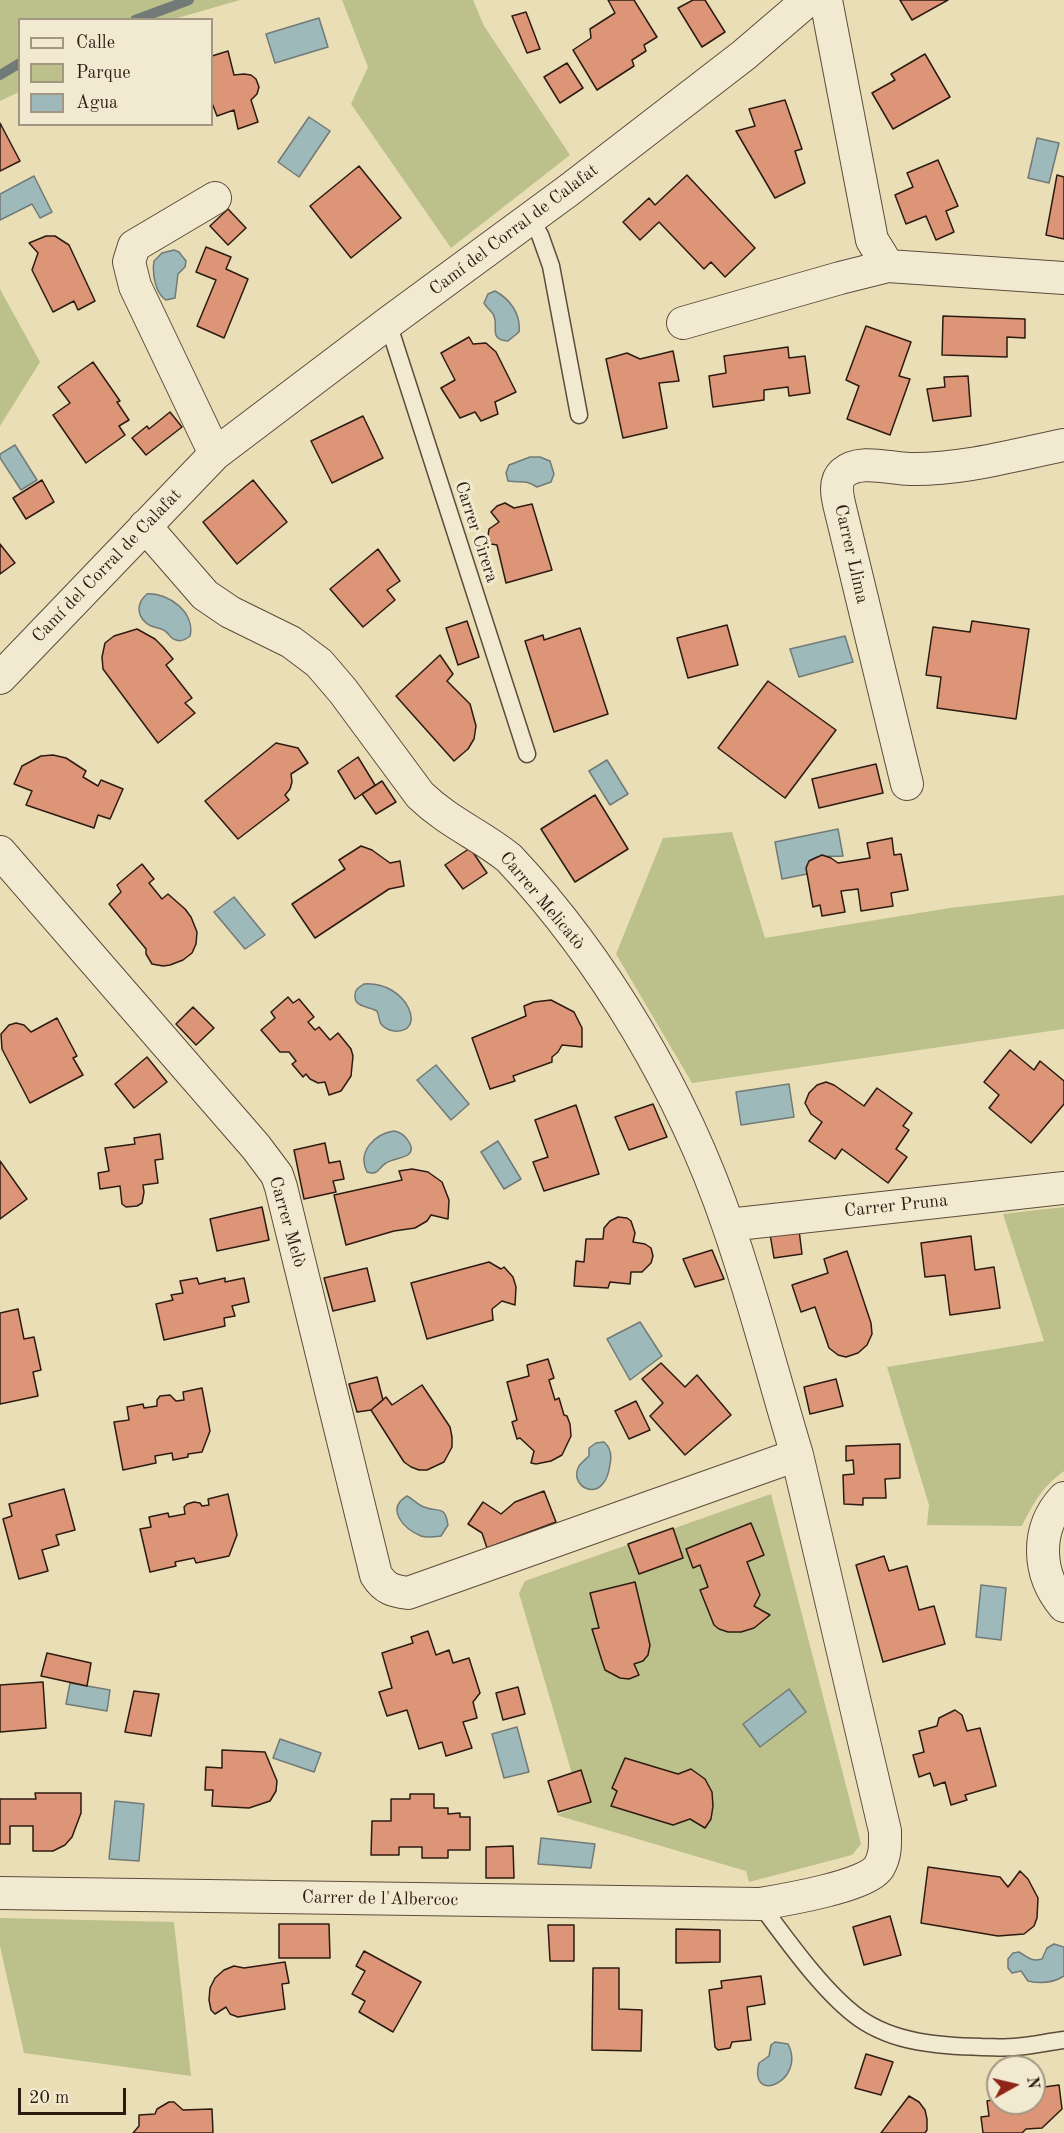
<!DOCTYPE html>
<html>
<head>
<meta charset="utf-8">
<style>
	body { margin:0 }
	#map { position:relative; width:1064px; height:2133px; overflow:hidden; background:#eadeb6; font-family:"Old Standard TT",serif }
	canvas { display:block }
	.legend { position:absolute; left:18px; top:18px; width:195px; height:108px; box-sizing:border-box; background:#f1ead0; border:2px solid #a39784; margin:0; padding:8px 10px; list-style:none; font-size:18px; color:#2d1b12 }
	.legend li { display:flex; align-items:center; gap:12px; height:30px }
	.legend b { width:30px; border:2px solid #a39784 }
	.north { position:absolute; left:986px; top:2055px; width:60px; height:60px; box-sizing:border-box; background:#f1ead0; border:2px solid #a39784; border-radius:50%; rotate:82deg; font-size:16px; font-weight:700; line-height:24px; text-align:center; color:#2d1b12 }
	.north::after { content:''; display:block; margin:auto; width:21px; height:27px; background:#8f2418; clip-path:polygon(50% 0,100% 100%,50% 72%,0 100%) }
	.scale { position:absolute; left:18px; top:2088px; width:108px; height:27px; box-sizing:border-box; border:3px solid #2d1b12; border-top:0; padding-left:8px; font-size:18px; line-height:21px; white-space:nowrap; color:#2d1b12; -webkit-text-stroke:4px #f1ead0; paint-order:stroke }
</style>
</head>
<body>
<div id="map">
<canvas width="1064" height="2133"></canvas>
<ul class="legend">
<li><b style="height:8px;background:#f1ead0"></b>Calle</li>
<li><b style="height:16px;background:#bcc08a"></b>Parque</li>
<li><b style="height:16px;background:#9eb9ba"></b>Agua</li>
</ul>
<div class="north">N</div>
<div class="scale">20 m</div>
</div>
<script>
const g = document.querySelector('canvas').getContext('2d');
g.lineJoin = 'round';
function paint(path, color) { g.fillStyle = color; g.fill(path, 'evenodd'); }
function stroke(path, color, width, dash) { g.strokeStyle = color; g.lineWidth = width; g.lineCap = dash ? 'butt' : 'round'; g.setLineDash(dash || []); g.stroke(path); }
function write(font, color, halo, rows, align = 'center') {
  g.font = font + ' "Old Standard TT",serif'; g.lineWidth = 6; g.setLineDash([]); g.textBaseline = 'middle'; g.strokeStyle = halo; g.fillStyle = color; for (const [text, x, y, turn = 0] of rows) {
    g.save(); g.translate(x, y); g.rotate((+turn || 0) * Math.PI / 180); g.textAlign = isNaN(turn) ? turn : align; if (halo) g.strokeText(text, 0, 0); g.fillText(text, 0, 0); g.restore();
  }
}
const green = new Path2D(`
	M0 0H240L174 19 20 20 19 92 0 101Z
	M342 0H473L484 26 570 155 451 248 351 104 368 67Z
	M0 289 40 362 0 426Z
	M732 832 765 938 950 908 1064 895V1029L692 1083 616 954 663 838Z
	M1064 1207V1471C1042 1487 1034 1502 1022 1526L927 1525 929 1505 887 1367 1044 1341 1003 1214Z
	M771 1494 861 1844 852 1855 749 1882 746 1871 556 1815 591 1802 581 1771 572 1774 519 1593 525 1581Z
	M0 1918 174 1922 191 2076 24 2053 0 1946Z`);
const water = new Path2D(`
	M319 18 328 47 275 63 266 34Z
	M309 117 330 131 299 177 278 162Z
	M1037 138 1059 143 1049 183 1028 178Z
	M34 176 52 212 40 218 32 204 0 220V194Z
	M174 250 179 252 186 261 185 267 178 274 175 298 166 300C155 293 152 273 154 261L162 253Z
	M495 291C510 299 521 314 519 332L508 341C487 340 500 325 493 314 490 310 487 308 484 303L488 294Z
	M15 445 37 480 21 490 0 458V454Z
	M530 457H540L550 461 554 474 551 482 537 487C524 479 522 483 508 481L506 473 509 465Z
	M147 594C168 592 196 613 190 636 186 639 182 642 176 640 170 639 170 634 165 631 162 628 156 628 151 626 137 619 135 604 147 594Z
	M845 636 853 662 799 677 790 649Z
	M607 760 628 794 610 805 589 771Z
	M838 829 843 856C829 858 804 850 807 874L782 879 775 842Z
	M234 897 265 935 245 949 214 912Z
	M364 984C408 981 428 1034 394 1031 389 1030 384 1028 381 1024 379 1021 379 1015 377 1011 369 1006 354 1008 355 995 355 989 359 987 364 984Z
	M436 1065 469 1104 451 1120 417 1080Z
	M789 1084 794 1117 741 1125 736 1092Z
	M394 1131C400 1132 405 1135 409 1142 419 1159 394 1157 386 1163 378 1168 378 1176 367 1172 357 1152 374 1134 394 1131Z
	M498 1141 521 1179 504 1189 481 1152Z
	M640 1322 662 1356 630 1380 607 1339Z
	M604 1442C611 1448 612 1455 610 1464 605 1507 567 1487 579 1466 581 1463 586 1459 589 1456V1448L596 1443Z
	M407 1496C413 1499 418 1505 424 1507 438 1513 445 1504 448 1525L441 1536C434 1537 427 1538 421 1536 404 1529 385 1509 407 1496Z
	M981 1585 1006 1588 1001 1640 976 1637Z
	M70 1683 110 1690 107 1711 66 1704Z
	M789 1689 806 1712 760 1747 743 1724Z
	M517 1727 529 1772 504 1778 492 1734Z
	M280 1739 321 1753 314 1772 273 1758Z
	M115 1801 144 1804 139 1861 109 1859Z
	M541 1838 595 1844 591 1868 538 1864Z
	M1054 1944 1064 1947V1976C1053 1983 1041 1984 1028 1981L1021 1971 1012 1973 1008 1968V1959L1013 1953 1019 1952C1028 1957 1031 1962 1042 1959L1047 1948Z
	M775 2042 788 2044C807 2081 748 2106 759 2063L769 2056 771 2045Z`);
const stream = new Path2D(`
	M135 20 189 0
	M0 75 20 63`);
const building = new Path2D(`
	M608 0H634L657 37 644 45 646 51 632 60 634 66 597 90 573 50 591 38 590 29 615 13Z
	M693 0H705L725 32 702 47 678 8Z
	M900 0H948L912 20Z
	M526 12 540 49 527 53 512 16Z
	M228 51 234 75 244 74 251 75 256 79 259 87 257 94 251 100 258 122 238 129 234 110 217 116 212 103V56Z
	M925 54 950 97 893 129 872 93 895 80 891 74Z
	M567 63 583 88 560 103 544 77Z
	M785 100 802 149 795 151 805 183 775 198 736 131 755 126 749 109Z
	M0 123 20 161 0 171Z
	M938 160 958 206 946 211 954 232 936 240 926 216 906 224 895 195 913 187 907 173Z
	M359 166 401 218 351 258 310 206Z
	M687 175 755 248 725 277 711 262 704 269 659 222 640 240 623 222 649 198 655 205Z
	M1057 175 1064 177V239L1046 235Z
	M228 209 246 228 228 245 210 226Z
	M46 236H55L69 245 95 301 78 310 74 301 53 312 32 270 38 253 29 243Z
	M206 247 231 257 226 269 248 279 224 338 197 326 216 280 196 272Z
	M943 316 1025 319V338L1007 337V357L942 355Z
	M866 326 911 342 899 376 910 379 890 435 847 419 859 386 846 380Z
	M469 337 473 344 486 343 496 352 516 392 495 402 498 414 481 421 475 412 460 418 441 388 455 380 441 353Z
	M788 347 789 358 805 356 810 393 789 396 788 387 764 390V400L713 407 709 376 726 373 724 356Z
	M673 351 679 381 659 383 667 428 623 438 606 359 627 353 640 359Z
	M93 362 120 401 117 402 129 420 119 426 125 435 86 463 53 415 70 403 58 387Z
	M968 376 971 416 933 421 927 389 945 387 944 377Z
	M170 412 182 427 146 455 132 438 147 426 149 429Z
	M363 416 383 458 332 483 311 441Z
	M42 480 54 502 26 519 13 498Z
	M253 480 287 522 237 564 203 522Z
	M505 503 514 508 532 504 552 570 506 583 497 545 491 544 488 536 489 529 499 522 491 512 497 506Z
	M0 544 15 563 0 574Z
	M378 549 400 581 387 590 395 600 363 627 330 589Z
	M467 621 479 657 458 665 446 628Z
	M972 621 1029 629 1016 719 937 708 941 677 926 675 933 627 970 632Z
	M727 625 738 665 688 678 677 638Z
	M580 628 608 714 554 732 525 641 543 635 544 640Z
	M137 629 155 639 163 647 173 659 166 665 192 698 185 703 195 713 158 743 103 669 102 657 105 643 114 636Z
	M440 655 453 674 447 681 470 704 476 726 474 739 468 749 454 761 396 696Z
	M768 681 836 730 785 798 718 748Z
	M276 743 298 748 308 763 291 774 292 782 290 789 285 795 289 800 238 839 205 801Z
	M53 755 66 758 86 771 83 777 98 786 101 780 123 789 110 819 98 815 94 828 26 805 32 791 14 784 22 766 41 756Z
	M358 757 375 785 355 799 338 771Z
	M876 764 883 793 819 808 812 779Z
	M382 781 396 802 376 814 362 794Z
	M595 795 628 849 575 882 541 829Z
	M892 838 894 855 901 854 908 890 891 893 893 906 861 911 858 889 841 891 845 912 822 916 820 905 813 907 806 868 809 861 822 855 831 858 838 863 870 858 867 843Z
	M361 846 372 850 390 863 400 861 404 886 389 889 315 938 292 904 345 869 339 860Z
	M470 848 487 873 463 889 445 865Z
	M142 864 154 879 149 883 162 899 168 894 185 909 191 917 197 932 196 944 192 953 183 960 170 965 163 966 152 964 146 954V949L109 904 121 892 117 885Z
	M288 997 293 1003 299 999 314 1017 308 1022 315 1030 319 1027 330 1040 338 1033 351 1049 353 1056 351 1076 341 1091 329 1095 325 1082 318 1083 310 1079 306 1074 303 1077 292 1064 296 1061 289 1052H280L261 1030 275 1018 271 1012Z
	M551 1000 574 1012 582 1028V1047L562 1045 558 1052 552 1057V1062L513 1076 515 1081 490 1089 472 1038 526 1016 524 1006 534 1002Z
	M193 1007 214 1028 196 1045 176 1024Z
	M57 1018 77 1056 73 1058 83 1075 30 1103 2 1049 1 1034 9 1025 16 1023 24 1025 31 1032Z
	M1010 1050 1034 1070 1040 1061 1064 1081V1104L1031 1143 989 1108 999 1095 984 1082Z
	M147 1057 167 1082 134 1108 115 1084Z
	M826 1082 834 1085 864 1106 877 1088 912 1113 903 1126 909 1130 896 1149 907 1157 888 1183 842 1149 835 1159 809 1141 822 1122 811 1114 805 1103 809 1093 817 1085Z
	M653 1104 667 1137 629 1150 615 1117Z
	M576 1105 599 1174 544 1191 533 1162 548 1157 535 1120Z
	M160 1134 163 1159 155 1160 158 1183 143 1185 144 1192 142 1203 137 1206 126 1207 122 1204 120 1186 100 1189 98 1173 109 1171 105 1148 135 1144 134 1138Z
	M325 1143 329 1163 340 1161 344 1179 333 1181 336 1192 304 1199 294 1150Z
	M0 1161 27 1199 0 1219Z
	M412 1169 428 1172 442 1182 449 1200 448 1219 431 1215 427 1221 415 1228 394 1231 346 1245 334 1195 402 1180 399 1171Z
	M262 1207 269 1240 217 1251 210 1219Z
	M618 1217 627 1218 631 1221 635 1233 633 1242 645 1244 651 1248 653 1256 651 1263 642 1272H631L630 1284 610 1282 608 1288 574 1286 576 1261 584 1262 586 1239H603L604 1228 610 1221Z
	M799 1230 802 1254 774 1258 770 1234Z
	M971 1236 975 1270 994 1267 1000 1308 950 1315 945 1275 925 1277 921 1243Z
	M712 1250 724 1279 695 1287 683 1259Z
	M847 1251 871 1323 872 1334 867 1345 858 1353 846 1357 838 1355 829 1348 815 1307 801 1312 792 1285 828 1273 824 1259Z
	M489 1262 501 1269 504 1267 513 1277 516 1287 515 1305 502 1301 492 1309 493 1320 427 1339 411 1283Z
	M367 1268 375 1301 333 1311 324 1278Z
	M197 1278 199 1284 225 1278V1282L244 1278 249 1302 232 1306 235 1316 224 1318 225 1326 164 1340 156 1304 173 1300 171 1295 183 1293 180 1281Z
	M18 1309 24 1339 34 1337 41 1370 33 1372 38 1396 0 1404V1313Z
	M548 1359 554 1378 549 1380 555 1400 559 1398 564 1415 567 1416 570 1424 571 1436 562 1455 551 1461 536 1464 531 1463 534 1451 520 1438 517 1439 512 1422 517 1420 507 1382 529 1376 527 1365Z
	M661 1363 685 1387 697 1375 731 1415 685 1455 650 1416 663 1403 642 1379Z
	M377 1377 383 1400 371 1410 357 1412 349 1384Z
	M836 1379 843 1406 810 1414 804 1387Z
	M422 1385 450 1427 452 1437V1447L444 1462 427 1470H419L411 1467 404 1462 371 1410 386 1397 392 1405Z
	M202 1388 210 1431 202 1452 188 1454V1457L173 1460 172 1453 155 1456 156 1463 123 1470 114 1422 129 1420 127 1407 143 1404 144 1408 157 1406V1400L160 1396 170 1395 176 1401 184 1400 183 1392Z
	M636 1401 650 1430 629 1439 615 1411Z
	M900 1444V1478L885 1479 886 1498H863V1505L844 1504 843 1475 854 1474 853 1460 846 1461V1446Z
	M64 1489 75 1530 56 1535 59 1545 42 1550 48 1571 19 1579 3 1519 12 1516 9 1504Z
	M544 1491 556 1522 487 1548 482 1533 468 1524 483 1502 501 1514 515 1502Z
	M228 1494 237 1535 229 1556 196 1563 194 1558 175 1562 176 1566 150 1572 140 1529 151 1527 149 1517 168 1513 169 1517 185 1514 184 1507 187 1504 194 1502 200 1503 202 1506 209 1505 208 1499Z
	M751 1523 764 1555 747 1562 760 1595 754 1606 770 1615 754 1628 741 1632H728L719 1629 714 1625 700 1590 708 1587 700 1565 693 1568 686 1549Z
	M673 1528 683 1558 639 1574 628 1544Z
	M884 1556 889 1571 907 1566 919 1610 934 1606 945 1644 883 1662 856 1565Z
	M635 1582 650 1645 648 1655 643 1661 634 1664 639 1675 629 1679 620 1678 605 1670 602 1661 592 1629 599 1628 590 1593Z
	M428 1631 436 1655 449 1650 453 1663 469 1658 480 1693 473 1702 477 1718 463 1722 472 1748 446 1756 442 1742 419 1749 407 1710 387 1716 379 1692 392 1688 382 1653 413 1643 411 1637Z
	M47 1653 91 1663 87 1686 41 1676Z
	M43 1682 46 1728 0 1732V1685Z
	M518 1687 525 1714 503 1720 496 1693Z
	M134 1691 159 1694 151 1736 125 1732Z
	M955 1710 962 1715 967 1731 980 1728 996 1786 965 1795 967 1800 951 1805 945 1782 934 1786 930 1773 919 1777 913 1755 924 1752 919 1731 937 1726 939 1718Z
	M222 1750 265 1752 277 1781 276 1791 270 1801 249 1808 212 1806 213 1790H205L206 1767 222 1768Z
	M625 1758 678 1774 691 1769 705 1779 712 1792 713 1806 711 1819 705 1828 690 1819 673 1825 611 1806 617 1791 612 1788Z
	M581 1770 591 1802 558 1812 548 1781Z
	M35 1793H81V1813L72 1837 65 1845 53 1851H33V1826H10V1844H0V1799H36Z
	M410 1794H434V1808H448V1814L460 1813V1817H470V1850H448V1858H422V1847H399V1855H371L372 1821H391V1799H410Z
	M513 1846 514 1878H486V1847Z
	M928 1867 1000 1877 1008 1887 1020 1871 1028 1879 1038 1898 1037 1918 1034 1926 1024 1934 998 1936 921 1923Z
	M890 1916 901 1955 864 1965 853 1927Z
	M279 1924H329L330 1958H279Z
	M548 1925H574V1961H550Z
	M676 1929 720 1930V1962L676 1963Z
	M364 1951 421 1982 393 2032 359 2012 365 2001 352 1994 365 1971 356 1966Z
	M285 1962 289 1983 282 1984 285 2009 238 2017 230 2014 226 2007 215 2014 211 2010 209 2000 210 1988 215 1978 224 1970 234 1966 244 1968Z
	M593 1968H619V2009L642 2010 641 2051 592 2050Z
	M761 1976 765 2004 747 2007 751 2040 732 2042 730 2048 718 2050 715 2047 709 1990 722 1988 721 1981Z
	M866 2054 893 2062 881 2095 855 2088Z
	M998 2073V2103H1034V2095L1041 2094 1044 2087 1059 2085 1062 2109 1042 2128 1026 2129 1022 2133H983L981 2117 989 2116 987 2101 992 2100 989 2075Z
	M909 2096 919 2102 925 2110 927 2119V2130L925 2133H881Z
	M169 2102H174L183 2110 212 2109 213 2133H133L139 2126V2115L155 2114 157 2109Z`);
const service = new Path2D(`
	M530 218 540 235 551 266 579 415
	M388 323 527 754
	M760 1904C786 1939 824 1993 859 2018 894 2043 940 2046 982 2047 993 2047 1004 2048 1014 2047 1031 2046 1047 2042 1064 2040`);
const minor = new Path2D(`
	M888 266 1064 278
	M683 323 840 278 888 266 872 240 826 0
	M215 454 135 286 129 262 134 246 215 198
	M0 678 215 454 388 323 569 190 744 55 808 0
	M907 784 842 516C839 503 832 483 843 473 860 458 890 469 910 469 962 470 1014 455 1064 445
	M0 852 256 1147 277 1175 281 1187 376 1575C385 1589 393 1591 408 1593L797 1455C774 1379 754 1300 728 1225 683 1093 604 959 509 858 479 834 449 823 420 795L343 691 319 663 291 642 230 612 205 595 145 526
	M728 1225 1064 1188
	M1064 1498C1035 1529 1037 1574 1064 1606
	M0 1893 760 1904C784 1900 868 1886 879 1867 886 1855 885 1844 885 1831L797 1455`);
const streetNames = [
	["Camí del Corral de Calafat",514,230,-37],
	["Carrer Cirera",476,532,72],
	["Carrer Llima",851,554,77],
	["Camí del Corral de Calafat",107,566,-46],
	["Carrer Melicatò",542,901,50],
	["Carrer Pruna",896,1206,-6],
	["Carrer Melò",287,1222,74],
	["Carrer de l'Albercoc",380,1899,1]
];
paint(green, '#bcc08a');
paint(water, '#9eb9ba');
stroke(water, '#717a77', 1.5);
stroke(stream, '#717a77', 10);
paint(building, '#dc9677');
stroke(building, '#2d1b12', 1.5);
stroke(service, '#5c4c3b', 19);
stroke(minor, '#5c4c3b', 34);
stroke(service, '#f1ead0', 16);
stroke(minor, '#f1ead0', 32);
write('18px', '#2d1b12', '#f1ead0', streetNames);
</script>
</body>
</html>
